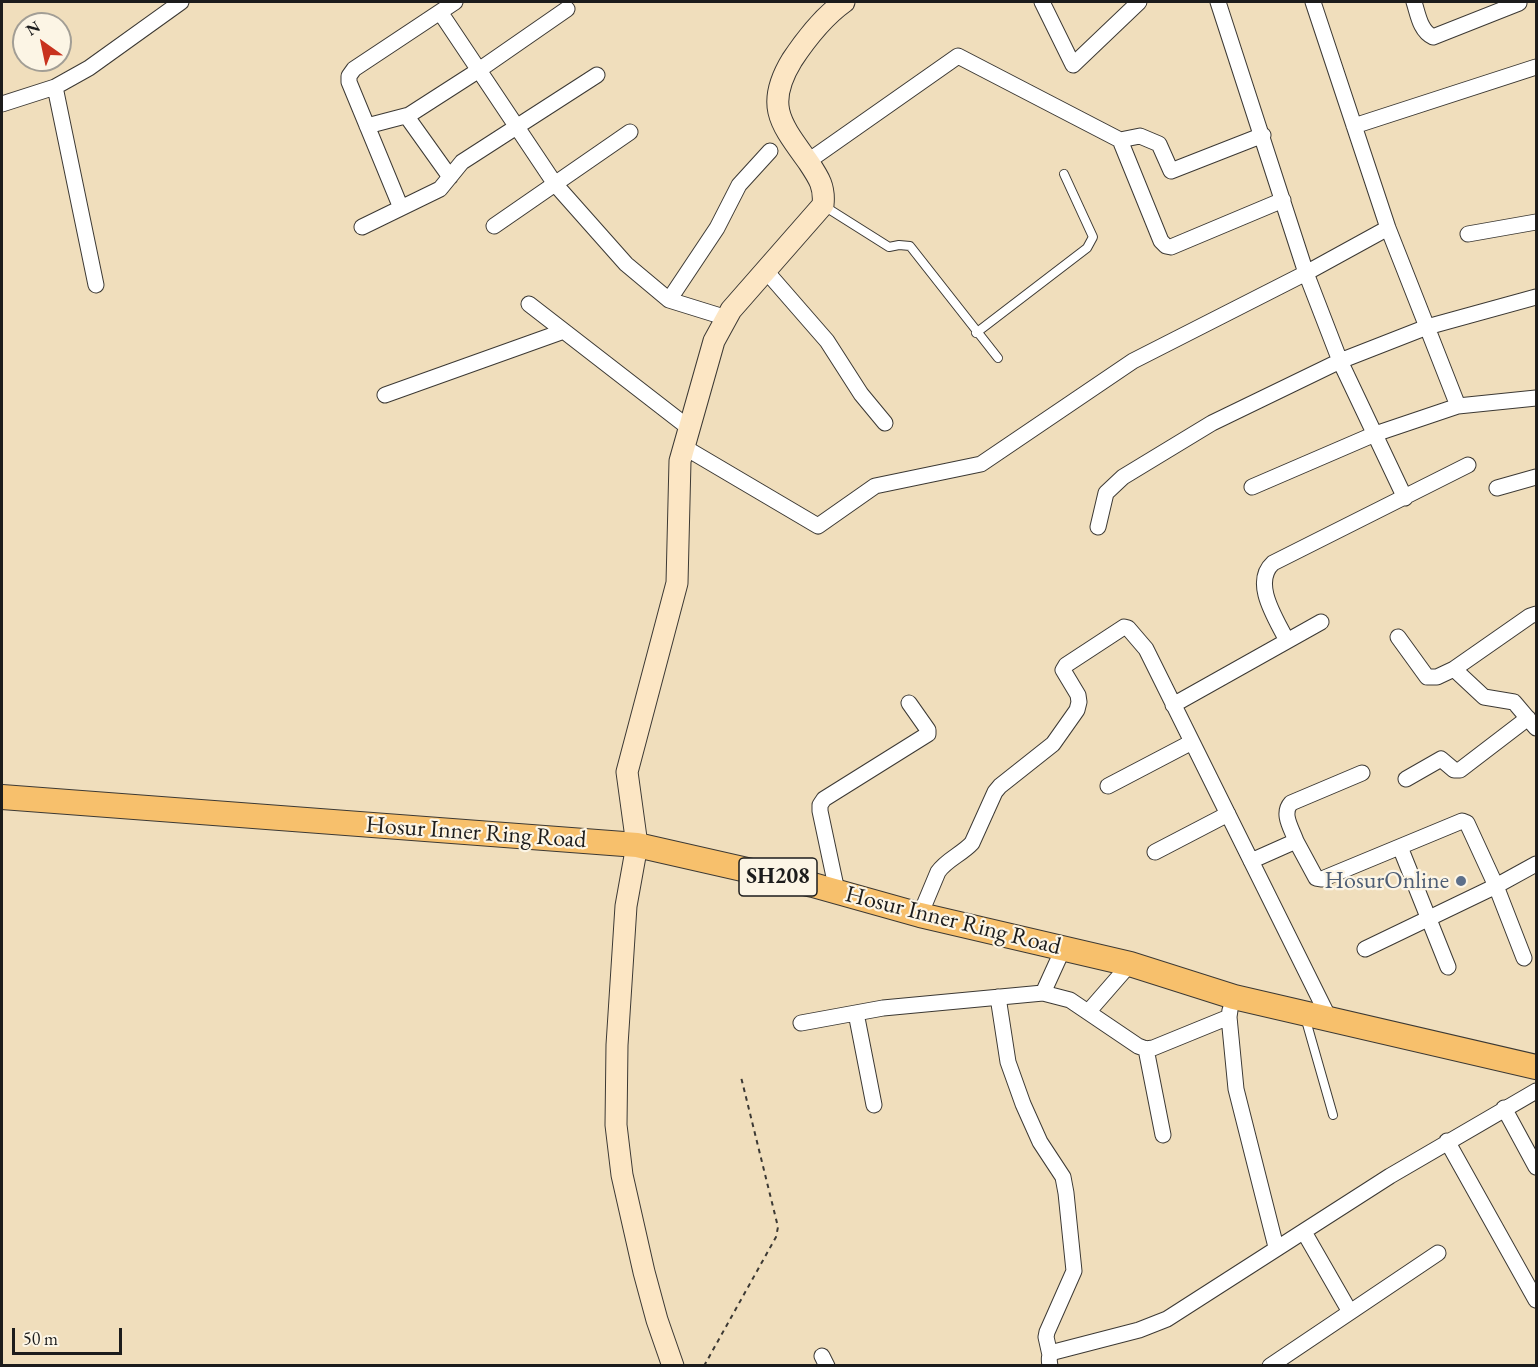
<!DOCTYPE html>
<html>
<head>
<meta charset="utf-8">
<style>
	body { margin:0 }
	#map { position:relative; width:1538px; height:1367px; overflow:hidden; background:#f0debc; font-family:"EB Garamond",serif }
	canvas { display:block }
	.frame { position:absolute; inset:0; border:3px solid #1c1c1c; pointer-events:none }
	.north { position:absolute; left:12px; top:12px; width:60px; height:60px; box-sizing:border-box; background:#fcf5e5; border:2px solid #a29e95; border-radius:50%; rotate:327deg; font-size:16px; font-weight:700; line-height:24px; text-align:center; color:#1c1c1c }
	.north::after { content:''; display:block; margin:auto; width:21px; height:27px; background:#c8321e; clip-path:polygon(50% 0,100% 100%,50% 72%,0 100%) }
	.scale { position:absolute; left:12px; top:1328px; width:110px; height:27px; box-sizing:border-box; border:3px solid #1c1c1c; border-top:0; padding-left:8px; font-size:18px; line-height:21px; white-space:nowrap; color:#1c1c1c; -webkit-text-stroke:4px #fcf5e5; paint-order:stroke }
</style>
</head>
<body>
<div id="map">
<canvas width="1538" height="1367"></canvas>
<div class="frame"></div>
<div class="north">N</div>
<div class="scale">50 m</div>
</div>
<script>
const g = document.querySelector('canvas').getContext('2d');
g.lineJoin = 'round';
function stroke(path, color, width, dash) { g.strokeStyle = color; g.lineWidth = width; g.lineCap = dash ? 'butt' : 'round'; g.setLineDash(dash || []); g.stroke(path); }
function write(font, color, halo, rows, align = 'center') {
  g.font = font + ' "EB Garamond",serif'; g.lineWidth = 4.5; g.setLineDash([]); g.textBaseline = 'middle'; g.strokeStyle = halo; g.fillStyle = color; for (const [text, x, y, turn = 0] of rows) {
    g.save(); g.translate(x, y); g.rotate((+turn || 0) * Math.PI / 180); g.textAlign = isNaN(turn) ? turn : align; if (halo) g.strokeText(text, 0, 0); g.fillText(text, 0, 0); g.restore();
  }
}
const path = new Path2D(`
	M704 1366 776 1237 778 1227 741 1077`);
const lane = new Path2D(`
	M824 206 889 247 899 245 910 246 998 358
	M976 333 1087 248 1093 237 1064 174
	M1305 1017 1333 1115`);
const street = new Path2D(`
	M1042 2 1073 65 1139 2
	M1218 2 1306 273 1340 361 1405 498
	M1414 2C1418 14 1420 31 1433 37L1519 3
	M440 12 555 184 626 264 669 300 727 318
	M55 87 96 285
	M2 104 55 87 89 68 181 2
	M367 126 409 115
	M1354 126 1536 67
	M1120 140 1161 241 1166 246 1171 247 1283 200
	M807 162 958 56 1120 140 1140 136 1159 144 1171 171 1263 135
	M450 177 410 121 409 115 479 70 567 9
	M401 208 349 82V76L354 69 455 2
	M494 226 630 132
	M362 227 440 189 462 162 597 75
	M1468 234 1536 222
	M766 271 827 341 861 394 885 423
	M669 300 717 228 739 185 770 151
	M529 304 689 428
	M385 395 564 331
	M1458 406 1427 327 1536 297
	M684 447 818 526 875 486 981 464 1133 361 1306 273 1388 228
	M1252 487 1375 434 1458 406 1536 398
	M1497 488 1536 477
	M1098 527 1106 493 1123 477 1212 423 1340 361 1427 327 1388 228 1313 2
	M1536 614 1530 616 1454 669 1484 697 1514 702 1536 728
	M1398 637 1427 677H1437L1454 669
	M1287 641C1277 620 1251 583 1273 563L1468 465
	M1173 705 1321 622
	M1406 779 1441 759 1454 770H1460L1528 718
	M1108 786 1192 742
	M1296 841C1292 829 1281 814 1291 803L1362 773
	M1400 847 1448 967
	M1155 852 1228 814
	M1251 861 1296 841 1316 878 1322 879 1462 821 1467 823 1496 886 1524 958
	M837 891 820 811V805L824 799 928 734V730L909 703
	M920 915 938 872C946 860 962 854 972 843L995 792 1000 786 1053 744 1077 710 1079 702 1078 695 1063 670 1066 665 1124 627 1128 628 1146 649 1329 1018
	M1365 949 1496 886 1536 864
	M1043 993 1063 949
	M998 997 1008 1062 1023 1104 1040 1142 1063 1177 1066 1193 1074 1271 1047 1332 1046 1337 1050 1355
	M1230 1010 1229 1017 1236 1089 1276 1247
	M1089 1011 1130 964
	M856 1013 874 1105
	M801 1023 883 1008 1043 993 1070 1000 1138 1046 1146 1049 1153 1048 1229 1017
	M1146 1049 1163 1135
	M1504 1108 1536 1167
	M1447 1141 1536 1300
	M1304 1232 1350 1312
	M822 1356 827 1366
	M1050 1366C1049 1359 1048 1356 1054 1352L1139 1330 1167 1319 1390 1176 1536 1091
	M1270 1366 1438 1253`);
const secondary = new Path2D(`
	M673 1366 657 1320 644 1272 622 1175 616 1125 617 1045 626 906 637 845 627 772 677 583 680 461 714 341 731 310 823 205C825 187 819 178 809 163 781 124 764 106 792 60 806 39 823 17 844 2`);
const primary = new Path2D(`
	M2 797 637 845 813 885 920 915 1130 964 1234 997 1536 1067`);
const markers = [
	[1461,881,6,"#5c6f8a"]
];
const shields = [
	[778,877,78]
];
const shieldNames = [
	["SH208",778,877]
];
const streetNames = [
	["Hosur Inner Ring Road",476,833,4],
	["Hosur Inner Ring Road",953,921,14]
];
const serviceNames = [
	["HosurOnline",1449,881]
];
stroke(lane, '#3c3934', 10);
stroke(street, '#3c3934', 17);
stroke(secondary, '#3c3934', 23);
stroke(primary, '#3c3934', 26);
stroke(path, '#3c3934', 2, [4.5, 4.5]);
stroke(lane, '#fff', 8);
stroke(street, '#fff', 15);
stroke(secondary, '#fce6c4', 21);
stroke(primary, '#f7c06c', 24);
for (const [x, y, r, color] of markers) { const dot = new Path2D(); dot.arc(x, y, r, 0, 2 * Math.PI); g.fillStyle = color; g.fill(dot); stroke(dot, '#fcf5e5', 2); }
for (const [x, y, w] of shields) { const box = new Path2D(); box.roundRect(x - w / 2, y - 19, w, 38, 4.5); g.fillStyle = '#fcf5e5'; g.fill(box); stroke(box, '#1c1c1c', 1.5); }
write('bold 22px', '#1c1c1c', null, shieldNames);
write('24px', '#1c1c1c', '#fcf5e5', streetNames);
write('24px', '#4e5e75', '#fcf5e5', serviceNames, 'right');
</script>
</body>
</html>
